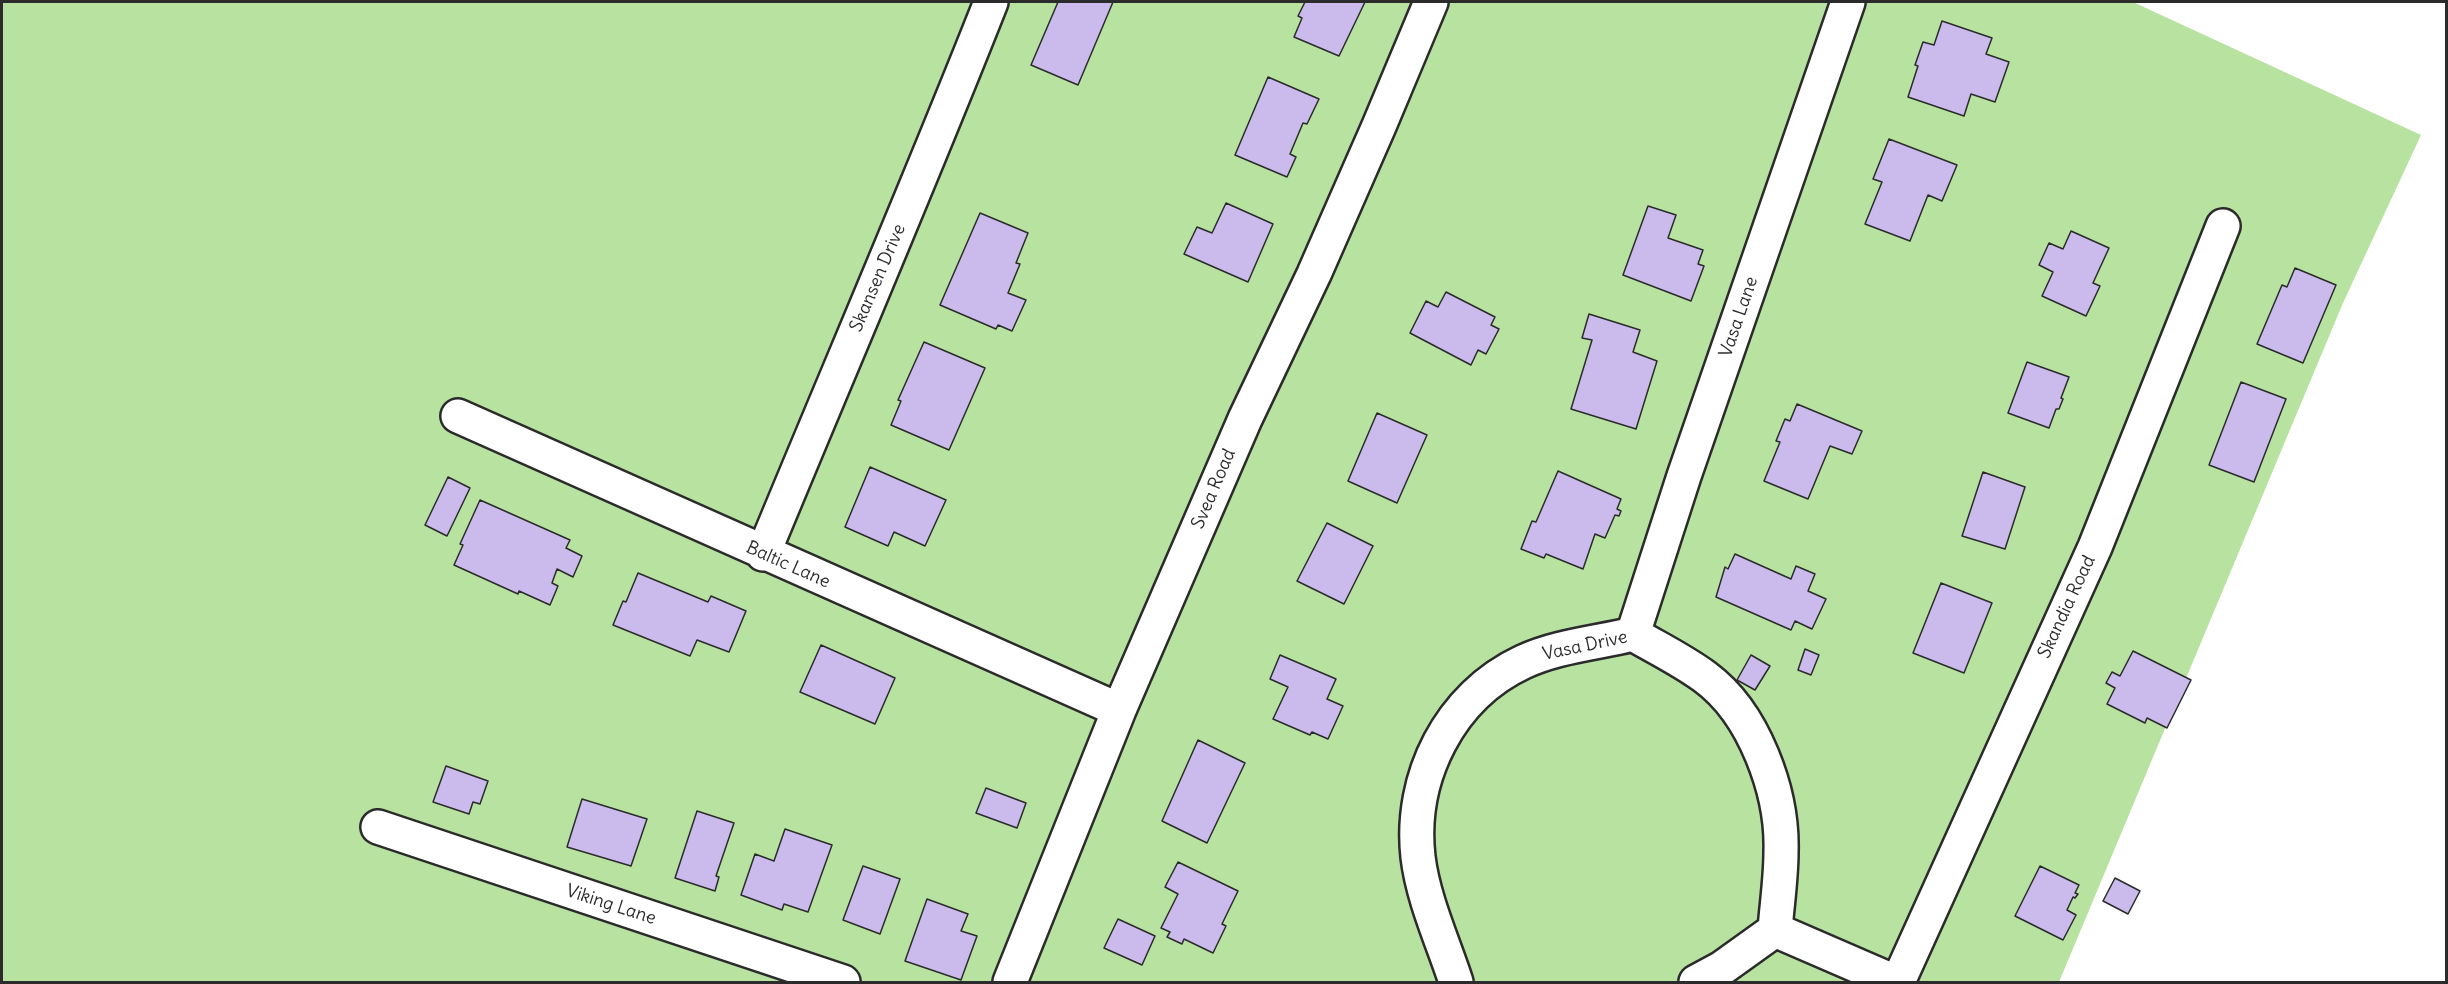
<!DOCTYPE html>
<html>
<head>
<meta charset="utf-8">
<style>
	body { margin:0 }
	#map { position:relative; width:2448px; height:984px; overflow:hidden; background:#fff; font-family:Delius,sans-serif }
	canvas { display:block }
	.frame { position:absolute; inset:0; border:3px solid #2b2b2b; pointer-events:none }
</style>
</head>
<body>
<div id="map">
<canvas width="2448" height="984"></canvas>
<div class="frame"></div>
</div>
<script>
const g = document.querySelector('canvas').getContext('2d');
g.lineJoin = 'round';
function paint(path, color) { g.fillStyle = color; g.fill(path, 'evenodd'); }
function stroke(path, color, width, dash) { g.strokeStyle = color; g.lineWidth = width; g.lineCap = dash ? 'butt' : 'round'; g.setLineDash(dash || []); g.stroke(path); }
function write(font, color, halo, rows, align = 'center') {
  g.font = font + ' Delius,sans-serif'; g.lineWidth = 5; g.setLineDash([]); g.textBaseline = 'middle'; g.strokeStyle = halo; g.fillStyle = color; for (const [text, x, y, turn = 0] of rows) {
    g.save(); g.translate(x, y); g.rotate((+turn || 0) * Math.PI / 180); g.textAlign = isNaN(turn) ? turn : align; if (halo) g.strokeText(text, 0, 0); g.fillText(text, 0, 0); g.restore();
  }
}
const green = new Path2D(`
	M2 2H2133L2421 135 2343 303 2059 982H2Z`);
const building = new Path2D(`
	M1058 2H1113L1078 85 1031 65Z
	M1305 2H1365L1339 56 1294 37 1302 18 1298 16Z
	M1942 21 1992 38 1986 54 2009 62 1995 102 1971 94 1964 116 1908 97 1918 66 1915 65 1923 42 1934 45Z
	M1268 77 1319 99 1307 124 1303 123 1290 154 1296 157 1287 177 1235 155Z
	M1889 139 1957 165 1942 201 1928 195 1910 241 1865 224 1882 182 1873 179Z
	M1226 203 1273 224 1248 282 1184 254 1197 227 1212 233Z
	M1648 206 1676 215 1668 238 1703 250 1698 264 1704 266 1691 301 1623 275Z
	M980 213 1028 233 1016 263 1020 264 1008 293 1026 300 1012 331 998 325 996 329 940 305Z
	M2071 231 2109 248 2093 283 2100 286 2086 316 2042 296 2053 272 2039 265 2049 243 2063 249Z
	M2295 268 2336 285 2303 363 2257 344 2282 285 2287 287Z
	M1446 292 1495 317 1491 325 1499 329 1486 354 1478 350 1471 365 1410 333 1426 301 1438 307Z
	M1589 314 1640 330 1633 352 1657 361 1636 429 1571 409 1592 340 1582 338Z
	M924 342 985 368 949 450 891 425 901 401 898 400Z
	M2027 362 2069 377 2061 398 2063 399 2059 409H2056L2049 428 2008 413Z
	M2241 382 2286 399 2254 482 2209 465Z
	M1797 404 1862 431 1852 454 1830 446 1808 499 1764 481 1780 442 1776 441 1785 419 1790 421Z
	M1377 413 1427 435 1397 503 1348 481Z
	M870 467 946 500 925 546 894 532 888 546 845 527Z
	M1558 471 1621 499 1617 509 1621 511 1619 516 1615 515 1605 538 1595 534 1583 569 1546 554 1544 558 1521 549 1532 521 1536 522Z
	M1983 472 2025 487 2005 549 1962 536Z
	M448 477 470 488 447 536 425 525Z
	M480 500 570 540 566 548 582 556 573 577 557 569 552 583 558 586 550 605 519 591 518 594 454 565 463 545 460 544Z
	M1327 523 1373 546 1344 604 1297 581Z
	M1735 554 1791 579 1796 566 1815 574 1808 591 1826 599 1812 629 1795 621 1791 630 1716 597 1725 567 1728 569Z
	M638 573 708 602 711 596 746 611 729 652 697 640 690 656 613 625 623 601 626 602Z
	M1941 583 1992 603 1964 673 1913 653Z
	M821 645 895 678 875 724 800 692Z
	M1805 649 1819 655 1811 675 1798 670Z
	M2133 651 2191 680 2167 728 2147 718 2145 723 2107 704 2115 688 2106 683 2112 672 2120 676Z
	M1280 655 1336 679 1327 699 1343 706 1328 739 1312 732 1310 735 1273 719 1288 687 1270 679Z
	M1751 655 1770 666 1755 690 1737 680Z
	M1198 740 1245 763 1207 843 1162 821Z
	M446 766 488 781 480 804 473 802 469 814 433 802Z
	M986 788 1026 803 1017 828 976 813Z
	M582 799 647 819 631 866 567 847Z
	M697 811 734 823 716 876 719 877 715 891 675 878Z
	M785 829 832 845 808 912 784 904 782 910 741 895 755 854 774 861Z
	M1178 862 1238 891 1222 924 1226 926 1213 953 1184 939 1182 944 1167 937 1170 932 1161 928 1178 894 1165 887Z
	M863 866 900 879 880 934 843 920Z
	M2040 866 2079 885 2075 893 2078 894 2075 898 2073 897 2067 910 2076 915 2063 940 2015 916Z
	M2115 878 2140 891 2128 914 2103 901Z
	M927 899 968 914 961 931 977 936 961 980 905 961Z
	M1118 919 1155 936 1142 965 1104 948Z`);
const minor = new Path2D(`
	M458 416 1119 710
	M763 554C839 370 918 187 991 2
	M1633 634 1684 476 1848 2
	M378 827 843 982
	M1775 930 1895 982
	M1010 982 1119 710 1245 419 1314 274 1379 126 1431 2
	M1456 982C1443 942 1423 899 1418 857 1409 777 1450 696 1523 662 1557 646 1597 643 1633 634 1657 648 1682 660 1705 677 1754 713 1783 792 1781 852 1781 878 1777 904 1775 930L1722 968 1696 982
	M1898 982 2095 547 2223 226`);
const streetNames = [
	["Skansen Drive",878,278,-67],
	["Vasa Lane",1739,317,-71],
	["Svea Road",1214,489,-67],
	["Baltic Lane",788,565,24],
	["Skandia Road",2067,607,-65],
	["Vasa Drive",1585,646,-12],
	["Viking Lane",611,905,18]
];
paint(green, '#b7e2a0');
paint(building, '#cabbec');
stroke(building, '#2b2b2b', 1.5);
stroke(minor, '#2b2b2b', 38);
stroke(minor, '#fff', 33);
write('18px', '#2b2b2b', '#fff', streetNames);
</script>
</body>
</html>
